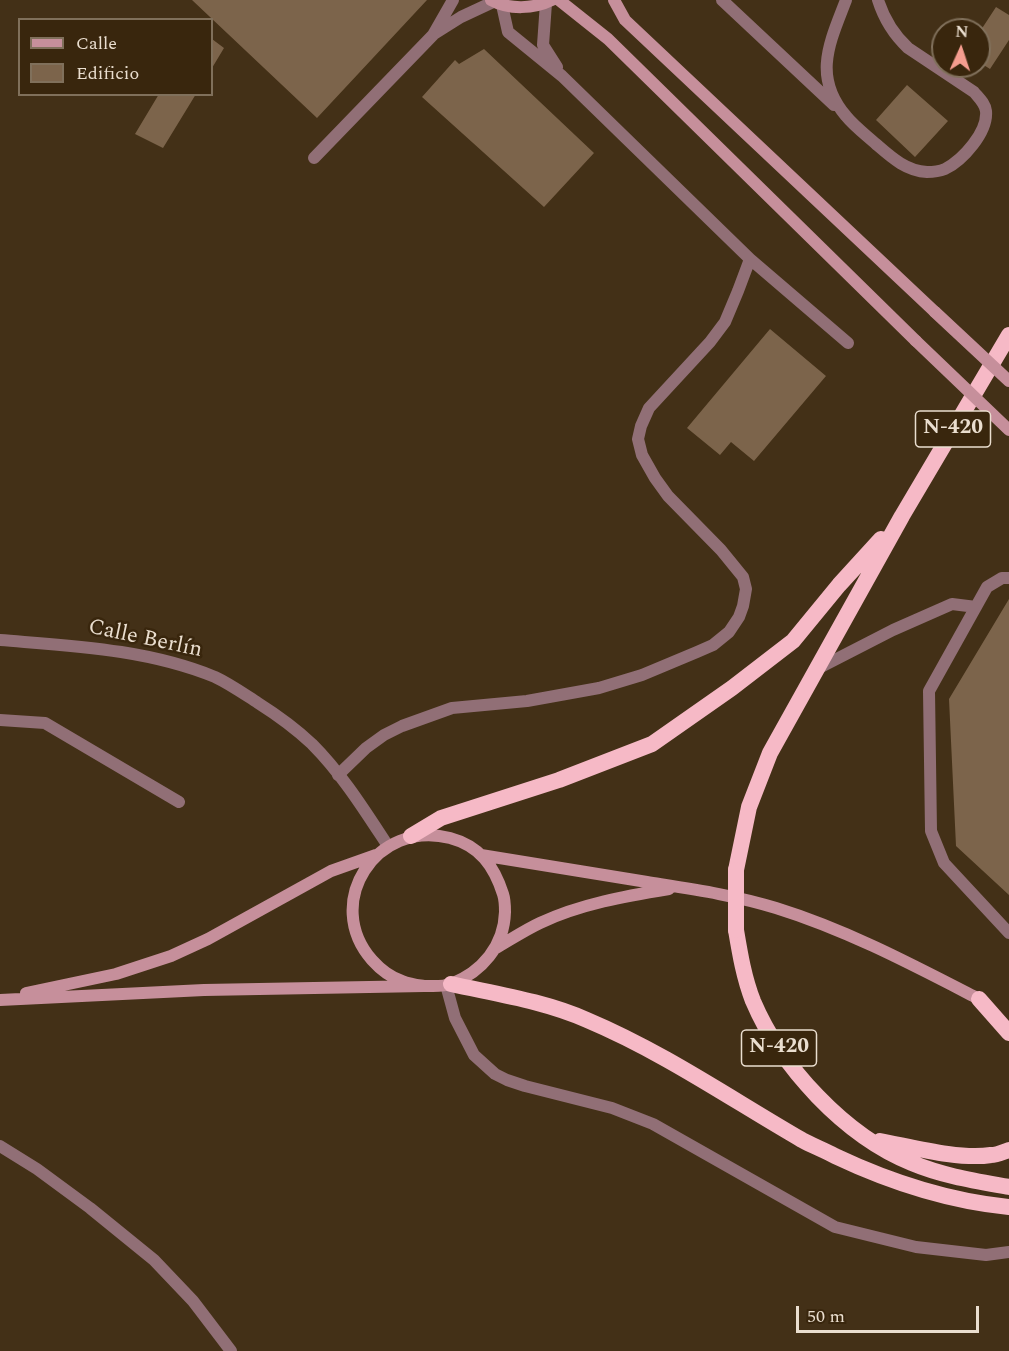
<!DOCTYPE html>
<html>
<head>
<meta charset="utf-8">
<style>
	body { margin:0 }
	#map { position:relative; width:1009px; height:1351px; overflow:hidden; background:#433017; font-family:Spectral,serif }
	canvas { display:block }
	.legend { position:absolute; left:18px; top:18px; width:195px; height:78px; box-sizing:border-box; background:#39260d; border:2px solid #80705b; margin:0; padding:8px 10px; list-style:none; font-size:18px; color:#eadecf }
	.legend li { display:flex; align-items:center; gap:12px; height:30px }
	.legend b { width:30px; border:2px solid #80705b }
	.north { position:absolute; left:931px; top:18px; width:60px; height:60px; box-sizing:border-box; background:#39260d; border:2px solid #80705b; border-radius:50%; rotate:3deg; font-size:16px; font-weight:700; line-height:24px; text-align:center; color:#eadecf }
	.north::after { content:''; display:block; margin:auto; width:21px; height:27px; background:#f59d8f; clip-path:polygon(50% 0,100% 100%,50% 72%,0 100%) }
	.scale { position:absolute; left:796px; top:1306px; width:183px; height:27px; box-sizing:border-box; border:3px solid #eadecf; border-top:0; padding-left:8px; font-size:18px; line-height:21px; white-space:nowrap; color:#eadecf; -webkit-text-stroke:4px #39260d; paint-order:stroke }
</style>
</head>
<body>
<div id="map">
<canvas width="1009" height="1351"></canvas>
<ul class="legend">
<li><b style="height:8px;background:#c68f9b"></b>Calle</li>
<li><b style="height:16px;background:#7c644b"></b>Edificio</li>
</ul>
<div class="north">N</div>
<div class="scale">50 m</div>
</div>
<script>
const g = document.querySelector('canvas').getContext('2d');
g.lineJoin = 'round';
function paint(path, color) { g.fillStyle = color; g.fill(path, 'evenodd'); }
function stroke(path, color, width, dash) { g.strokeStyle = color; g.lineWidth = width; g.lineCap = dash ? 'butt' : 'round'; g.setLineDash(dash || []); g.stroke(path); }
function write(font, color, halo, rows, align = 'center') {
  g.font = font + ' Spectral,serif'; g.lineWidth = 5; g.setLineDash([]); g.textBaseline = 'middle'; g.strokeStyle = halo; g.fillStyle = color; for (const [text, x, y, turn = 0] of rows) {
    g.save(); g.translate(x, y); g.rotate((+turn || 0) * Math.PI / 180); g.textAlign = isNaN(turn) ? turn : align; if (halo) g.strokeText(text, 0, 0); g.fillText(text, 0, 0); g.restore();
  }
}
const building = new Path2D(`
	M192 0H427L317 118Z
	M996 7 1009 15V40L990 69 979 62V33Z
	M212 39 224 48 212 68Z
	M484 49 594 153 544 207 422 97 455 60 459 64Z
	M907 85 948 121 915 157 876 120Z
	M159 94H196L163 148 135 134Z
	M770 329 826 376 754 461 731 442 720 455 687 428Z
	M1009 599V895L956 846 949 699Z`);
const service = new Path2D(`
	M722 0 834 105
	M846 0C830 42 812 76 846 116 854 126 866 135 876 144 891 157 906 171 927 172 933 172 940 171 945 169 963 160 988 132 986 111 985 103 979 98 974 92L908 48C893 34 884 19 878 0
	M546 3 543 45 557 67
	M502 5 508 32 562 76 750 259 848 343
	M434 34 461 17 493 2
	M314 158 433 35 453 0
	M1009 578H1002L987 587 929 691 931 831 944 863 1009 933
	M817 669 893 630 952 604 976 607
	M0 720 45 723 179 802
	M338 775 366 748 384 735 402 726 452 708 527 701 599 688 642 675 697 652 713 645 729 632 739 617 743 606 746 589 743 577 721 550 668 496 655 478 642 455 638 439 641 426 649 408 710 342 725 322 738 291 750 259
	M446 985 455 1018 474 1055 495 1074 507 1080 525 1086 612 1108 653 1124 835 1227 916 1247 986 1255 1009 1252`);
const minor = new Path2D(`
	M0 640C72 646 147 649 215 677 230 684 244 694 258 703 277 715 295 728 312 744 342 774 365 811 388 846
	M0 1146 37 1169 90 1208 154 1260 193 1301 231 1351`);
const secondary = new Path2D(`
	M491 0C509 10 534 9 552 0
	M559 0 608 39 916 341
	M614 0 625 20 935 312
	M481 855C537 864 592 873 647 882 691 889 734 895 776 908 847 930 913 965 979 999
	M496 948C510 940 525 930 540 923 580 904 626 896 669 889
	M26 993 116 974 171 956 208 939 331 871 376 855
	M0 1000 204 990 424 986C433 986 443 987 451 984 482 972 504 946 505 912 505 906 505 900 503 894 494 866 480 846 450 838 376 819 322 903 372 960 380 969 390 977 402 981 409 984 417 985 424 986`);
const trunk = new Path2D(`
	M411 836 441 818 559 780 652 744 732 688 793 641 839 585 881 539
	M736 870 749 807 770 753 902 516 1009 335
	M736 930C740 954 744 978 753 1001 781 1067 845 1136 912 1163 943 1176 976 1181 1009 1187
	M451 984C496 994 544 1001 587 1020 663 1052 731 1099 802 1140 813 1146 824 1150 835 1156 890 1182 948 1201 1009 1207
	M979 999 1009 1033
	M880 1141C912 1147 959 1160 991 1155 997 1155 1003 1152 1009 1150`);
const secondaryBridge = new Path2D(`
	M935 312 1009 381
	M916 341 1009 430`);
const trunkBridge = new Path2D(`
	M736 930V870`);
const shields = [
	[953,429,75],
	[779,1048,75]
];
const shieldNames = [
	["N-420",953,429],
	["N-420",779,1048]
];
const streetNames = [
	["Calle Berlín",145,640,12]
];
paint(building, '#7c644b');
stroke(service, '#916f76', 12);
stroke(minor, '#916f76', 12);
stroke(secondary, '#c68f9b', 12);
stroke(trunk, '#f6b9c6', 16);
stroke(secondaryBridge, '#c68f9b', 12);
stroke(trunkBridge, '#f6b9c6', 16);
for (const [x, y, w] of shields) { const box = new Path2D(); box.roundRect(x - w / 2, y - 18, w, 36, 4.5); g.fillStyle = '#39260d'; g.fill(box); stroke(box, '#eadecf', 1.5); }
write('bold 21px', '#eadecf', null, shieldNames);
write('22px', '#eadecf', '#39260d', streetNames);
</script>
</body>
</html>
